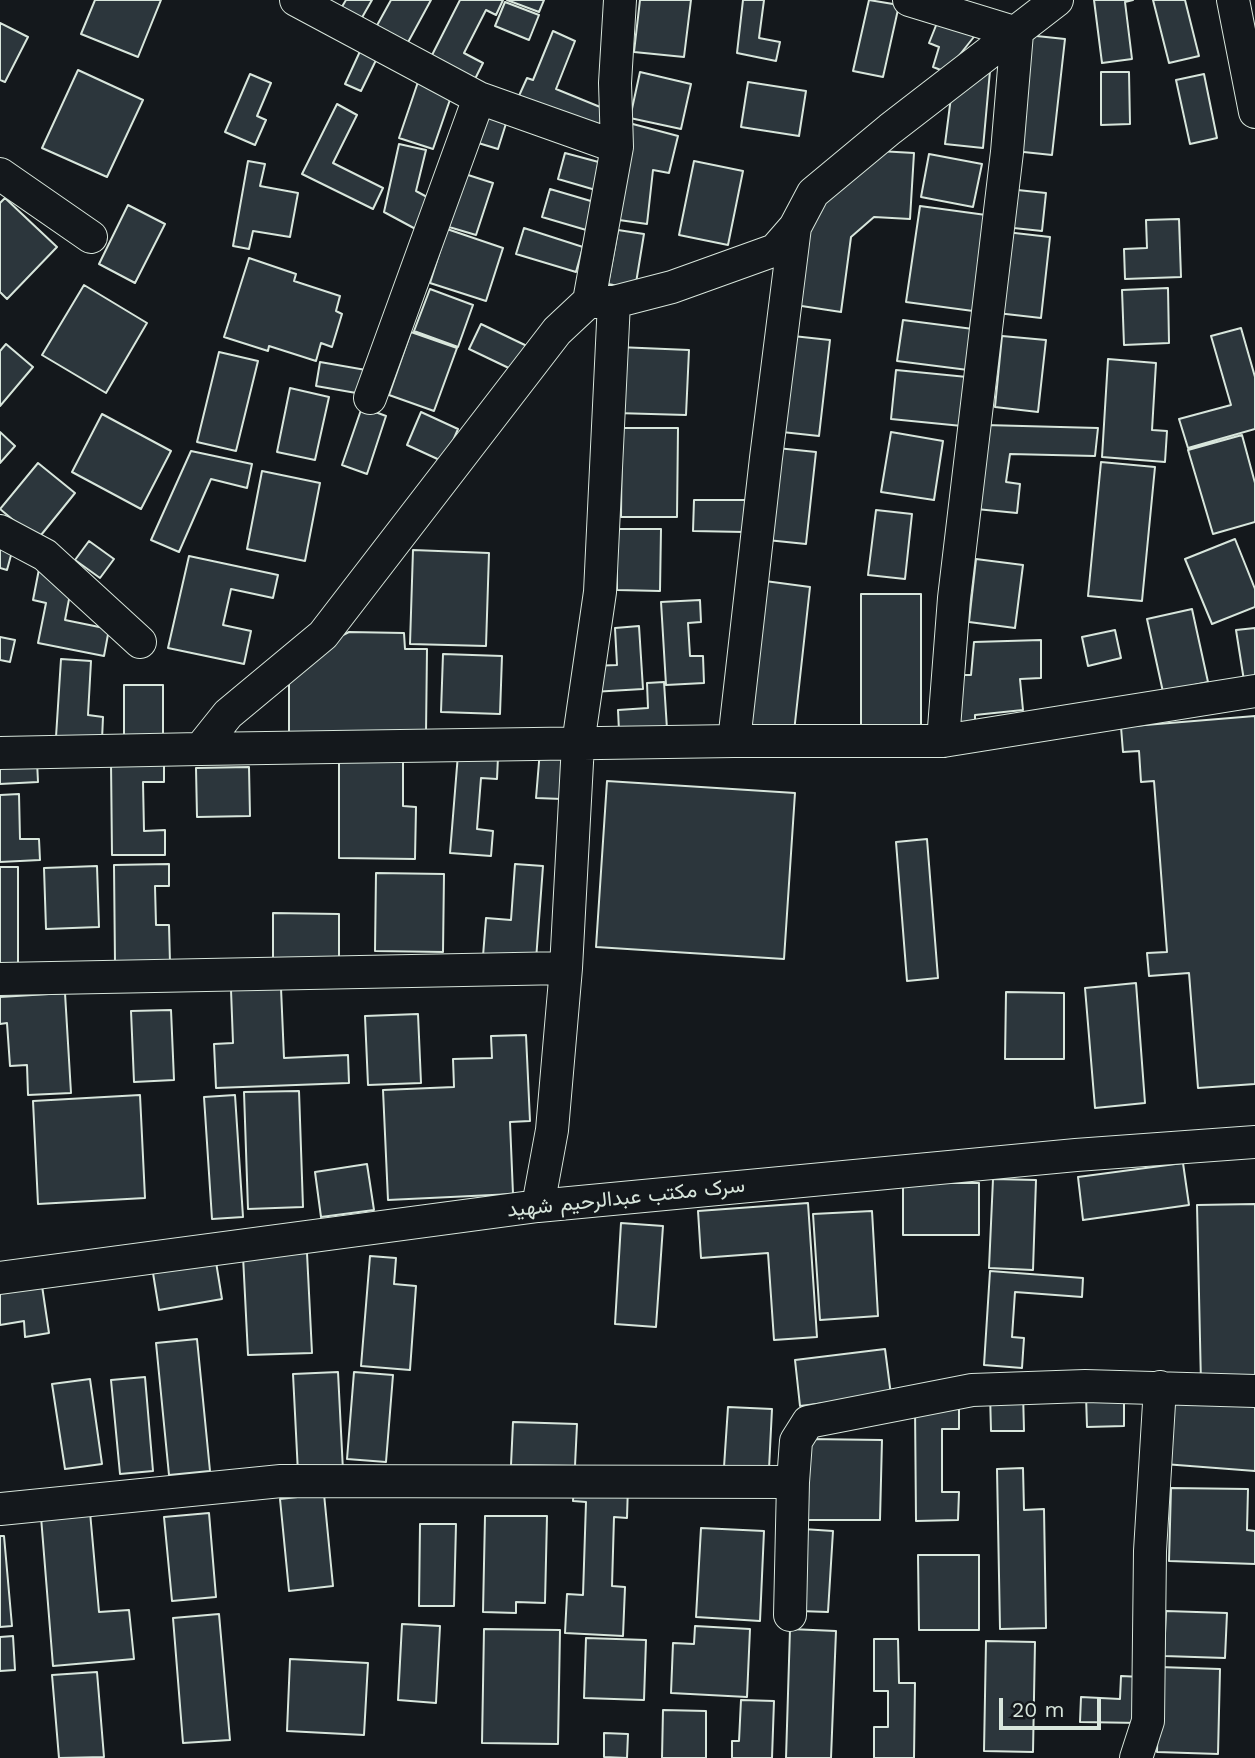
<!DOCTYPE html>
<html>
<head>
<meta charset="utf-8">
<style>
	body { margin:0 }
	#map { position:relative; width:1255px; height:1758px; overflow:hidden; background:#14181c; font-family:"Work Sans",sans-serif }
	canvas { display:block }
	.scale { position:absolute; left:999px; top:1698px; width:102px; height:32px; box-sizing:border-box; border:4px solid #d8e6dc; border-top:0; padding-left:9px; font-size:21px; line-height:24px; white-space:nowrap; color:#d8e6dc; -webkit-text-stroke:5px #14181c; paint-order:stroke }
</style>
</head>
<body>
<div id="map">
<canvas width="1255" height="1758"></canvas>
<div class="scale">20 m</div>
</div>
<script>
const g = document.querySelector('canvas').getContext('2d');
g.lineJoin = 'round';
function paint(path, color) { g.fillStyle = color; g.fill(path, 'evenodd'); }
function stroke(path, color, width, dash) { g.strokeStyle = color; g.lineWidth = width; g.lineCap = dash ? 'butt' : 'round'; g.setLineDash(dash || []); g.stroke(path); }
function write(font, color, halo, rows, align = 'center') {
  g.font = font + ' "Work Sans",Vazirmatn,sans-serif'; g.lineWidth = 5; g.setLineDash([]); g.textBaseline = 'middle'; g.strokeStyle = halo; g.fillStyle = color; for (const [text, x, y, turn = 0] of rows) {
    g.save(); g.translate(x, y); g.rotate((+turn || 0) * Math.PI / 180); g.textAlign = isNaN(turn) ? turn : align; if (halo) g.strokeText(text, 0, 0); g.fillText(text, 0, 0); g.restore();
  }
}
const building = new Path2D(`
	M95 0H161L138 57 81 34Z
	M346 0H372L360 21 340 10Z
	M391 0H431L406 46 375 29Z
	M460 0H503L496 15 486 10 464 53 483 63 474 81 430 59Z
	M507 0H544L539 12Z
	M640 0H691L684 57 634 52Z
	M743 0H764L759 38 780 42 776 61 737 53Z
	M869 0 899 5 883 77 853 71Z
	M1094 0H1133L1125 2 1132 59 1102 63Z
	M1153 0H1185L1199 56 1169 63Z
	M505 2 539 15 529 40 495 26Z
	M939 18 977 33 946 72 933 67 939 47 929 43Z
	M0 23 28 37 5 82 0 80Z
	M553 31 575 41 556 89 610 111 602 132 518 98 527 78 533 80Z
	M1027 35 1065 39 1052 155 1014 151Z
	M362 47 379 54 361 91 345 84Z
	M991 60 983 148 945 144 951 97Z
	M78 70 143 100 107 177 42 148Z
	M640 72 691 84 681 129 630 118Z
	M1101 72H1129L1130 124 1101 125Z
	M250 74 271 83 257 116 266 120 255 145 225 132Z
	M1204 74 1217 138 1190 144 1176 80Z
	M419 79 453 91 433 149 399 138Z
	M748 82 806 91 799 136 741 127Z
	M337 104 357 115 333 163 383 188 373 209 302 174Z
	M486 107 509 114 498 149 475 142Z
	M629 123 678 136 669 173 653 170 647 224 619 220Z
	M399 144 426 150 416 191 438 203 423 233 384 212Z
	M879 151 914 153 910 219 874 217 851 237 841 312 795 305 808 213Z
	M565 153 606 164 599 191 558 179Z
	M929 154 982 164 973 207 921 197Z
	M248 161 265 164 260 186 298 193 290 237 253 231 249 249 233 246Z
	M694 161 743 171 728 245 679 235Z
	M465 174 493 183 476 235 449 227Z
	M550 189 601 204 593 232 542 217Z
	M1008 189 1046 193 1042 231 1004 227Z
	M5 198 57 247 7 299 0 292V203Z
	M128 205 165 224 135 283 99 264Z
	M920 206 986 215 973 311 906 302Z
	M1179 219 1181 277 1125 279 1124 249 1147 248 1146 220Z
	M524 228 583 247 576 272 516 254Z
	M447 229 503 248 486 301 430 283Z
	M618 230 644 234 635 289 608 284Z
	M1006 232 1050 237 1041 318 997 313Z
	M249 258 296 274 294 281 340 296 336 311 342 314 332 347 321 343 316 361 269 346 268 351 224 337Z
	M84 285 147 323 106 393 42 355Z
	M1168 288 1169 343 1124 345 1122 290Z
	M430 289 473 305 458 347 414 331Z
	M903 320 973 329 968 370 897 361Z
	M481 324 527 346 515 371 469 349Z
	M1241 328 1255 377V429L1188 448 1179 419 1231 405 1211 336Z
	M411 332 457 348 434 411 389 395Z
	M793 336 830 340 819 436 782 432Z
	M1002 336 1046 340 1038 412 995 407Z
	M6 344 33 367 0 406V351Z
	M618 347 689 350 686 415 616 413Z
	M219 352 258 361 236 451 197 442Z
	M1108 359 1156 363 1152 430 1167 431 1165 462 1102 457Z
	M320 362 366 370 362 394 316 386Z
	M896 370 967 377 962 426 891 419Z
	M290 388 329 397 315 460 277 452Z
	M362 407 386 416 367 474 342 465Z
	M421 412 458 429 444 462 407 445Z
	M102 414 171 451 141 509 72 472Z
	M985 425 1098 428 1095 456 1010 454 1006 482 1020 484 1017 513 976 509Z
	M622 428H678L677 517H621Z
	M0 432 15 446 0 463Z
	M891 432 943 441 934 500 881 492Z
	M1242 435 1255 483V522L1213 534 1188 450Z
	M777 448 816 452 806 544 767 540Z
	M191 451 252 464 247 488 211 479 179 552 151 540Z
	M1101 462 1155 467 1142 601 1088 596Z
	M38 463 75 493 37 540 0 509Z
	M262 471 320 483 305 561 247 549Z
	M694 500H745L744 532 693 531Z
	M876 510 912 514 905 579 868 575Z
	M617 529H661L660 591 617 590Z
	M1235 539 1255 589V607L1212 624 1185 559Z
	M0 540 14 544 7 570 0 568Z
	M89 541 114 559 100 578 75 560Z
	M413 550 489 553 486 646 410 644Z
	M189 556 278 575 273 598 231 589 223 625 251 631 244 664 168 648Z
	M976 559 1023 565 1015 628 969 622Z
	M40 564 71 589 65 620 109 629 104 656 38 643 46 603 33 600Z
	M765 581 810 587 794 732 748 727Z
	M861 594H921V729H861Z
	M700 600 701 622 688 623 690 656H703L704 683 666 685 661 602Z
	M1192 609 1208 682 1163 692 1147 619Z
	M639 626 643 689 592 692 591 666 617 665 615 628Z
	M1255 628V685L1245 687 1236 630Z
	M1115 630 1121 658 1088 666 1082 637Z
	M349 632 404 633 405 649H427L426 733H289V672L315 649Z
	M0 637 15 640 10 662 0 660Z
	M1041 640V678L1020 679 1023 710 975 715V725L949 728 955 675H971L974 642Z
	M443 654 502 656 500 714 441 712Z
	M61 659 91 661 88 715 103 717 102 740 56 737Z
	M664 682 667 729 619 731 618 710 648 708 647 683Z
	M124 685H163V744H124Z
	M1255 716V1084L1198 1088 1189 973 1149 976 1147 953 1167 952 1154 781 1141 782 1139 751 1123 752 1121 727Z
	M540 750 565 752 562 799 536 798Z
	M458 754 498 757 497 779 481 778 477 829 493 831 491 856 450 853Z
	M339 760 403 761V806L416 807 415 859 339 858Z
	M37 761 38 782 0 784V762Z
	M164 761V782H143L144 831 165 830V855H112L111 762Z
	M249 767 250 816 197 817 196 768Z
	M607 781 795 793 784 959 596 947Z
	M19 794 20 839H39L40 860 0 862V795Z
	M927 839 938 978 907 981 896 842Z
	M169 864V886H155L156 925H169L170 963 115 964 114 865Z
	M515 864 543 866 536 960 483 956 486 918 511 920Z
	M97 866 99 927 46 929 44 868Z
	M0 867H18V970H0Z
	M376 873 444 874 443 952 375 951Z
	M273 913 339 914V963H273Z
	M1136 983 1145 1103 1095 1108 1085 988Z
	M281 988 284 1058 348 1055 349 1083 216 1088 214 1044 233 1043 231 990Z
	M1006 992 1064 993V1059H1005Z
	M65 993 71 1093 28 1095 27 1065 10 1066 7 1023 0 1024V997Z
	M171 1010 174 1080 134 1082 131 1011Z
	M418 1014 421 1083 368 1085 365 1016Z
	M526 1035 530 1121 510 1122 513 1194 388 1200 383 1090 454 1087 453 1059 492 1058 491 1036Z
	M299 1091 303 1207 248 1209 244 1092Z
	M140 1095 145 1198 38 1204 33 1101Z
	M235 1095 243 1217 212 1219 204 1097Z
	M1183 1163 1189 1205 1083 1220 1078 1177Z
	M367 1164 374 1210 321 1217 315 1172Z
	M993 1179 1036 1180 1033 1270 989 1268Z
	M903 1183H979V1235H903Z
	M808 1203 817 1337 774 1340 768 1253 701 1258 698 1211Z
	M1255 1204V1383L1201 1384 1197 1205Z
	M872 1211 878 1316 820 1320 813 1214Z
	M621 1223 663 1226 656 1327 615 1324Z
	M307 1253 312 1353 248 1355 243 1256Z
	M370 1256 396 1258 394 1284 416 1286 410 1370 361 1366Z
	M216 1262 222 1299 159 1310 153 1273Z
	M990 1271 1083 1278 1082 1297 1015 1292 1012 1337 1024 1338 1022 1368 984 1365Z
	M41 1279 49 1333 25 1337 24 1321 0 1325V1285Z
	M197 1339 210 1471 169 1475 156 1343Z
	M885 1349 891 1395 800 1406 795 1360Z
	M338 1372 343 1471 298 1473 293 1374Z
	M354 1372 393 1375 386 1462 347 1459Z
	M145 1377 153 1471 120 1474 111 1380Z
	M90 1379 102 1464 65 1469 52 1384Z
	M1023 1392 1024 1431H991L990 1393Z
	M1086 1395H1124V1426L1087 1427Z
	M1169 1397 1255 1403V1471L1164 1464Z
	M915 1406H959V1429H942V1492H959L958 1520 916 1521Z
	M728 1407 772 1409 769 1469 724 1467Z
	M513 1422 577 1424 575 1466 511 1465Z
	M808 1439 882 1440 880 1520H807Z
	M1023 1468 1024 1510 1044 1509 1046 1628 1000 1629 997 1469Z
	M574 1483 628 1485 627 1518 614 1517 612 1586 625 1587 623 1636 565 1633 567 1594 583 1595 586 1502 573 1501Z
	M1171 1488 1248 1489 1247 1530 1255 1531V1564L1169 1561Z
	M324 1494 333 1586 289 1591 280 1499Z
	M90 1512 99 1612 129 1610 134 1659 53 1666 41 1517Z
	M209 1513 216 1597 172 1601 164 1517Z
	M485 1516H547L545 1603 516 1602V1613L483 1612Z
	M420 1524H456L454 1606H419Z
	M701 1528 764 1531 760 1621 696 1617Z
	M803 1529 833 1531 828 1612 799 1611Z
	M0 1536H4L12 1626 0 1627Z
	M918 1555H979V1630H919Z
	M1166 1611 1227 1613 1225 1658 1164 1656Z
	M219 1614 230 1740 183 1743 173 1618Z
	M402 1624 440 1626 436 1703 398 1700Z
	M695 1626 750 1629 747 1697 671 1693 673 1643 694 1644Z
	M484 1629 560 1630 558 1744 482 1743Z
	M790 1629 836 1631 831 1758H786Z
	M13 1636 15 1670 0 1671V1637Z
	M586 1638 646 1640 644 1700 584 1698Z
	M874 1639H898L899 1683H915L914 1758H874V1727H888V1691H874Z
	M986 1641 1035 1642 1033 1752 984 1751Z
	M290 1659 368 1663 364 1735 287 1731Z
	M1159 1667 1220 1669 1218 1754 1157 1752Z
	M97 1672 104 1757 59 1758 52 1675Z
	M1121 1676 1142 1677 1140 1723 1080 1722 1081 1697 1120 1699Z
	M741 1700 774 1701 772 1758H732V1741H739Z
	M663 1710 706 1711V1758H662Z
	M604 1733 628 1734 627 1758 604 1757Z`);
const minor = new Path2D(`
	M296 0 479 98 617 147
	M909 0 1017 33 1007 152 954 598 943 741
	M1233 0 1255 112
	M0 174 91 237
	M595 302H614L672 287 775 250 795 227 813 193 890 129 1057 0
	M370 398 479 98
	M0 531 45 555 140 642
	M734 741 766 458 795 227
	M200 749 734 741H943L1255 691
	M0 753 200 749 228 714 323 635 557 331 589 301 617 147 615 83 620 0
	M0 979 566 968
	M538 1206 552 1130 566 968 578 744 600 592 614 302
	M0 1278 538 1206 1076 1155 1255 1142
	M0 1509 281 1481 793 1482
	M790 1615 793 1482 796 1441 808 1422 972 1390 1085 1386 1255 1391
	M1136 1758 1148 1721 1150 1551 1160 1387`);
const streetNames = [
	["سرک مکتب عبدالرحیم شهید",626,1198,-6]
];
paint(building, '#2c363c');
stroke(building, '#d8e6dc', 2);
stroke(minor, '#d8e6dc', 34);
stroke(minor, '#14181c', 32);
write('21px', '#d8e6dc', '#14181c', streetNames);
</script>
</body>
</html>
